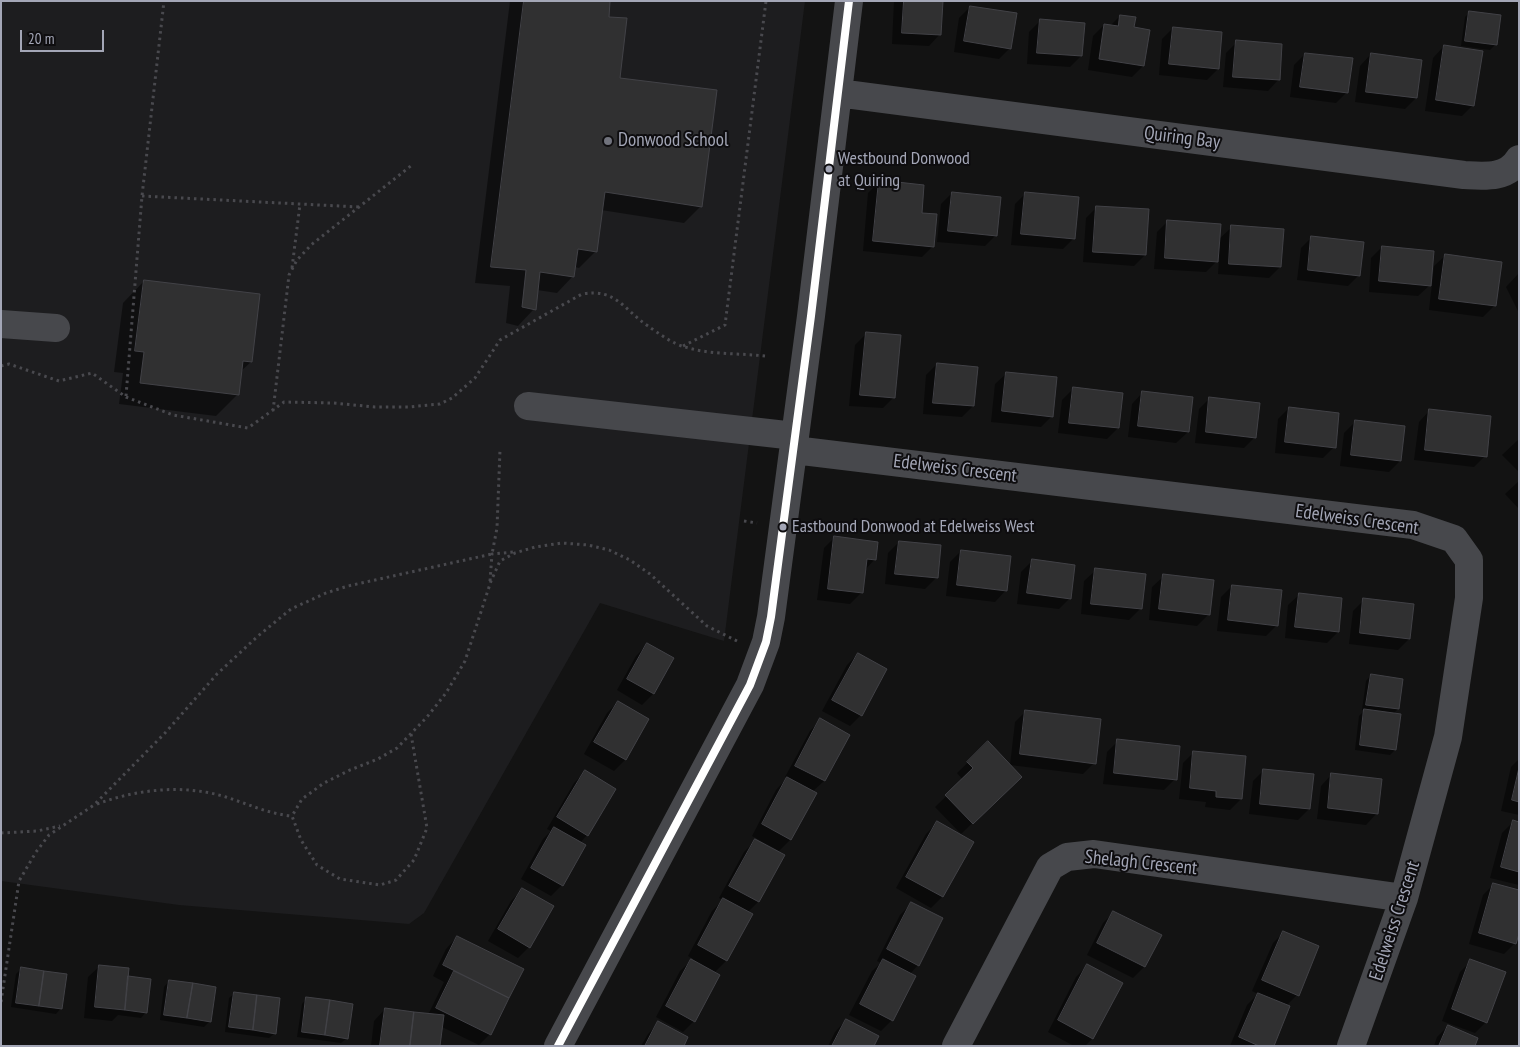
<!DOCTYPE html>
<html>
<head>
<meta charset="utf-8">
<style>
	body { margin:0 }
	#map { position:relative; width:1520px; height:1047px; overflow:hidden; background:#131313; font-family:"PT Sans Narrow",sans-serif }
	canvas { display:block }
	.frame { position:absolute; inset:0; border:2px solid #a3a6b6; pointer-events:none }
	.scale { position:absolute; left:20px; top:30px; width:84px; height:22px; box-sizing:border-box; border:2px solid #a3a6b6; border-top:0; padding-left:6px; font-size:15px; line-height:18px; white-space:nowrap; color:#a3a6b6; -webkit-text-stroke:4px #0e0d0f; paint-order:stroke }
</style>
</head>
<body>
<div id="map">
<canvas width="1520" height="1047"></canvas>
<div class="frame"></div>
<div class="scale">20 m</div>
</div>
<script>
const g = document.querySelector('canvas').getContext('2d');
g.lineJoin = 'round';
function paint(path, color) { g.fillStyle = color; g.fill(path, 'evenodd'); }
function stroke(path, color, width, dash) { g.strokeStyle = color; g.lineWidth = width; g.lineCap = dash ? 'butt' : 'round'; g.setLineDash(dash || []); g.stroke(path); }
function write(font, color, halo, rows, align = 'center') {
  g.font = font + ' "PT Sans Narrow",sans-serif'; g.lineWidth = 4; g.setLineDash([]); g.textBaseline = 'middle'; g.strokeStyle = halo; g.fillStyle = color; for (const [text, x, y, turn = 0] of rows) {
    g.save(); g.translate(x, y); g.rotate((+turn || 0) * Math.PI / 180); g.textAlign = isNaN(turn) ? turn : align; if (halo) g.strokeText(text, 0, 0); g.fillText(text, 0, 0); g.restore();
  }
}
const built = new Path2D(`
	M1 1H805L724 641 600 603 424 913 409 924 179 905 1 881Z`);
const shadow = new Path2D(`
	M510 1H609L607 18 619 79 701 206 684 223 601 210 596 251 579 268 575 267 573 276 557 293 537 290 534 309 518 326 506 323 510 286 475 283Z
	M894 1H941L940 34 929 46 892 44Z
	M970 7 1010 48 999 59 954 52 959 18Z
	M1470 12 1496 44 1490 50 1461 46 1465 17Z
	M1120 16 1143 66 1132 77 1088 70 1093 36 1104 25 1110 26Z
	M1040 21 1081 56 1070 67 1027 64 1029 32Z
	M1173 28 1218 69 1207 80 1159 75 1162 39Z
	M1237 42 1279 79 1268 91 1223 87 1226 53Z
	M1444 46 1473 105 1462 116 1425 111 1433 58Z
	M1305 54 1347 92 1336 103 1290 97 1294 65Z
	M1371 54 1416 98 1405 109 1355 102 1360 66Z
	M879 182 920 214 933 246 922 257 863 251 868 193Z
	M952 193 996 235 985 246 937 242 941 204Z
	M1026 193 1074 238 1063 249 1011 245 1015 204Z
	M1097 207 1145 255 1134 266 1083 262 1086 218Z
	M1168 221 1218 240 1232 227 1280 267 1269 278 1218 274 1219 259 1206 272 1154 269 1157 232Z
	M1312 237 1359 275 1348 286 1297 280 1301 248Z
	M1382 247 1430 285 1418 296 1369 292 1371 258Z
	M1446 255 1494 306 1483 317 1429 310 1434 266Z
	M1519 273V313L1506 287Z
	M144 281 251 362 240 372 238 394 216 416 119 404 123 373 114 372 123 303Z
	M866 334 894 397 883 408 849 406 855 345Z
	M937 364 973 406 962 417 923 414 926 375Z
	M1007 373 1052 416 1041 427 991 422 995 384Z
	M1073 389 1118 428 1107 439 1058 433 1062 400Z
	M1143 392 1188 432 1176 443 1128 437 1132 404Z
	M1210 398 1255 437 1244 448 1195 443 1199 409Z
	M1289 408 1334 447 1323 458 1275 453 1278 419Z
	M1430 410 1485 456 1474 467 1414 460 1419 422Z
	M1355 422 1400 461 1389 472 1340 466 1344 433Z
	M1519 439V472L1502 455Z
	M1519 481V509L1505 494Z
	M835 537 875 559 865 570 862 592 850 604 817 600 824 548Z
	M899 542 936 578 925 589 885 584 888 553Z
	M961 551 1006 590 995 602 946 596 950 562Z
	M1032 561 1070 598 1059 609 1017 604 1021 572Z
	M1096 570 1144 575 1140 609 1129 620 1081 614 1084 581Z
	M1164 576 1208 615 1197 626 1149 620 1152 587Z
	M1232 586 1277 625 1266 636 1217 631 1221 597Z
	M1300 594 1338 632 1327 643 1285 638 1288 605Z
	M1364 600 1409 639 1398 650 1349 644 1353 611Z
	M647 645 672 659 653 694 642 705 617 690 636 656Z
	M858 654 886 670 861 715 850 726 822 711 847 665Z
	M1371 675 1398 709 1392 715 1395 750 1390 755 1355 750 1359 716 1365 710H1362L1366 681Z
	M618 702 647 719 625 760 614 771 584 754 607 713Z
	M1026 711 1094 763 1083 774 1010 765 1015 722Z
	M821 720 848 735 824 781 812 792 815 794 790 840 779 851 752 836 776 790 787 778 785 777 810 731Z
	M1118 741 1175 779 1164 790 1103 784 1107 752Z
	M988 743 1020 777 961 834 935 807 963 780 957 773Z
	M1194 752 1241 799 1230 810 1205 807 1206 802 1179 799 1183 763Z
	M1519 759V815L1501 811 1511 767Z
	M1264 770 1312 775 1309 809 1298 820 1249 814 1253 781Z
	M585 772 587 835 580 843 562 885 551 896 521 879 543 839 551 831 547 829 574 783Z
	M1332 774 1377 813 1366 825 1317 819 1321 786Z
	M1513 822 1519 823V885L1490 878 1502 833Z
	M937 823 972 843 942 897 931 908 896 888 926 834Z
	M755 841 783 856 758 902 748 912 726 961 714 973 694 1021 683 1032 656 1017 680 971 693 959 688 956 712 911 723 900 719 898 744 852Z
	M1494 884 1515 943 1504 954 1469 944 1483 895Z
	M522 890 529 947 518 958 488 941 511 901Z
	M911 904 918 965 910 974 892 1020 881 1031 849 1015 872 971 881 963 877 961 900 915Z
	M1114 912 1160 935 1144 967 1133 978 1087 955 1103 923Z
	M1284 932 1297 995 1286 1006 1273 1046H1230L1247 1005 1258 994 1252 991 1273 943Z
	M457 937 522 969 490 1034 479 1045 442 1027 439 1046H371L374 1021 385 1009 428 1015 444 982 433 976 446 949Z
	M1471 961 1486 1022 1475 1033 1442 1021 1460 972Z
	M100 966 127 980 146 1012 141 1018 118 1015 112 1021 84 1018 88 977Z
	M1087 966 1092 1039 1085 1046H1074L1048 1032 1076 977Z
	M21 969 61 1008 56 1014 11 1007 16 974Z
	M169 981 210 1021 204 1027 160 1020 164 987Z
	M235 993 275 1033 269 1038 225 1032 229 998Z
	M307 998 347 1038 341 1043 297 1037 302 1004Z
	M846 1020 872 1046H828L835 1032Z
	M659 1023 682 1046H641L648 1034Z
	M1448 1026 1474 1046H1434L1437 1037Z`);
const building = new Path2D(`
	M524 1H610L609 17 627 18 620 78 717 90 702 207 605 192 597 252 578 249 574 277 540 272 536 310 522 307 526 270 491 267Z
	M904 1H943L941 35 902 33Z
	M970 6 1017 13 1011 49 964 41Z
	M1469 11 1501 15 1497 45 1465 41Z
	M1120 15 1136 17 1134 27 1150 30 1144 66 1099 59 1104 24 1118 26Z
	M1040 19 1085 23 1082 56 1037 53Z
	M1173 27 1222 32 1219 69 1169 64Z
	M1236 40 1282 44 1280 80 1233 77Z
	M1444 45 1483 51 1474 106 1436 100Z
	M1305 53 1353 58 1348 93 1300 87Z
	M1371 53 1422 60 1417 98 1366 92Z
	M879 180 924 185 922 213 937 214 934 247 873 241Z
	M952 192 1001 197 997 236 948 231Z
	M1025 192 1079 197 1075 239 1021 234Z
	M1096 206 1149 209 1146 255 1093 252Z
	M1167 220 1221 224 1218 262 1165 258Z
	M1231 225 1284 229 1281 267 1229 264Z
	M1311 236 1364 242 1360 276 1308 270Z
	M1382 246 1434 251 1431 286 1379 281Z
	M1445 254 1502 262 1496 306 1439 299Z
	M144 280 260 294 252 362 243 361 239 395 140 383 144 352 135 351Z
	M866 332 901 335 895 398 860 395Z
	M937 363 978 367 974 406 933 403Z
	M1006 372 1057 377 1053 417 1002 411Z
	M1073 387 1123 393 1119 428 1069 423Z
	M1142 391 1193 397 1189 432 1138 426Z
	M1209 397 1260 403 1256 438 1206 432Z
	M1289 407 1339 413 1336 448 1285 442Z
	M1429 409 1491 416 1487 457 1425 450Z
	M1355 420 1405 426 1401 461 1351 455Z
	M834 536 878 542 876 560 867 559 863 593 828 589Z
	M899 541 941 545 938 578 895 574Z
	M961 550 1011 556 1007 591 957 585Z
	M1032 559 1075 565 1071 599 1027 593Z
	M1095 568 1146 574 1142 609 1091 604Z
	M1163 574 1214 580 1210 615 1159 609Z
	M1232 585 1282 590 1278 626 1228 620Z
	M1299 593 1342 598 1339 632 1295 627Z
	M1363 598 1414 604 1410 639 1360 633Z
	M647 643 674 658 654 694 627 679Z
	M858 653 887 669 862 716 832 700Z
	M1371 674 1403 679 1399 709 1366 705Z
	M618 701 649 719 626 760 594 742Z
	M1364 709 1401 714 1396 750 1360 745Z
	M1025 710 1101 719 1096 764 1020 754Z
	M820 718 850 735 825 781 795 766Z
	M1117 739 1180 746 1177 780 1114 773Z
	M988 741 1022 777 973 824 945 795 973 768 967 762Z
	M1193 751 1246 756 1242 799 1216 797V791L1190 788Z
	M1519 768V802L1512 800Z
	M1263 769 1314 774 1310 809 1260 804Z
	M585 770 616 789 588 836 557 817Z
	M1331 773 1382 779 1378 814 1328 808Z
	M787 777 817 793 791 840 762 824Z
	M1513 820 1519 822V872L1501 867Z
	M937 821 974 842 943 897 906 877Z
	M554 827 586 845 563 886 531 868Z
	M755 839 785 855 759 902 729 886Z
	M1493 883 1519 890V934L1516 944 1479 933Z
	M522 888 554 906 530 948 498 929Z
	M723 898 753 914 727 961 698 945Z
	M911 902 943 918 919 966 887 949Z
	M1113 911 1162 935 1145 967 1097 943Z
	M1283 931 1319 946 1299 996 1262 980Z
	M457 936 524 969 509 998 443 965Z
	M691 959 720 975 695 1022 666 1006Z
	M883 959 916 976 893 1021 860 1004Z
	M1470 959 1506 972 1487 1023 1452 1009Z
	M1087 964 1123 983 1093 1039 1058 1020Z
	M99 965 129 968 125 1010 95 1007Z
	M21 967 44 971 39 1006 16 1003Z
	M44 971 67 974 62 1009 39 1006Z
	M454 971 509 998 491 1035 436 1008Z
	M128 976 151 979 147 1013 125 1010Z
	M169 980 193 983 187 1018 164 1015Z
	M193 983 216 987 211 1022 187 1018Z
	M234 992 257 995 253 1030 229 1027Z
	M1258 993 1290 1006 1274 1046H1259L1239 1037Z
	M257 995 280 998 276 1034 253 1030Z
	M306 997 330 1000 325 1035 302 1032Z
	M330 1000 353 1004 348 1039 325 1035Z
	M385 1008 414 1012 410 1046H380Z
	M414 1012 444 1015 440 1046H410Z
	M846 1019 879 1036 874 1046H832Z
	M658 1021 688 1037 684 1046H645Z
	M1448 1025 1478 1038 1475 1046H1439Z`);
const path = new Path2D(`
	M142 196 359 207
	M292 268 300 204
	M683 346 725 325 766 1
	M1 366 9 364 59 381 92 373 126 397 173 415 248 428 284 402 333 403 375 407H408L440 404 452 398 475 378 500 340 582 294C616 288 623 309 648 326 658 333 673 344 685 347 711 355 738 353 765 356
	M126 396 142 196 164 1
	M273 411 289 275 297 260 311 245 412 165
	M744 521 757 523
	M490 581 492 554 514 552
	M411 734 427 828 414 860 396 880 380 885 340 879 317 865 301 840 292 816 302 799 324 783 350 770 378 759 397 748 427 717 446 693 465 661 491 581 500 561 515 553 535 547 562 543 588 545 609 550 630 560 650 574 707 626 737 641
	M97 804C138 789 184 784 226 797 248 804 269 814 292 816
	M1 833 37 831 60 826
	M1 1002 19 881 36 852 49 835 94 805 165 733 217 674 258 636 291 609 326 593 348 586 492 554 497 528 500 450`);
const minor = new Path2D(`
	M838 93 1464 175C1484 176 1507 179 1519 159
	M1 324 56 328
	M528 406 795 436
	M794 450 1413 525 1454 539 1469 560V598L1448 737 1404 898 1351 1046
	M558 1046 750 685 766 642 771 617 811 316 849 1
	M956 1046 1050 867 1067 857 1094 854 1404 898`);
const bus1 = new Path2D(`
	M558 1046 750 685 766 642 771 617 811 316 849 1`);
const markers = [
	[608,141,5,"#71737d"],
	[829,169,4.5,"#a3a6b6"],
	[783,527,4.5,"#a3a6b6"]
];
const busNames = [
	["Westbound Donwood",838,159],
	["at Quiring",838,181],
	["Eastbound Donwood at Edelweiss West",792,527]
];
const streetNames = [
	["Quiring Bay",1182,138,7],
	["Edelweiss Crescent",955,469,7],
	["Edelweiss Crescent",1357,520,8],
	["Shelagh Crescent",1141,863,6],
	["Edelweiss Crescent",1395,921,-72]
];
const poiNames = [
	["Donwood School",618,141]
];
paint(built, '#1d1d1f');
paint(shadow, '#0007');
paint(building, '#303031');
stroke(building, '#424247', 1);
stroke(path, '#49494e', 3, [2.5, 4]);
stroke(minor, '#47484c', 28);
stroke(bus1, '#fff', 8);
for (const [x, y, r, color] of markers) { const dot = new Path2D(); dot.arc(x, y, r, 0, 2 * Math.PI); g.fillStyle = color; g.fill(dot); stroke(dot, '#0e0d0f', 2); }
write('18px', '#a3a6b6', '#0e0d0f', busNames, 'left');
write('19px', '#a3a6b6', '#0e0d0f', streetNames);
write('19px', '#a3a6b6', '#0e0d0f', poiNames, 'left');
</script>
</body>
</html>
